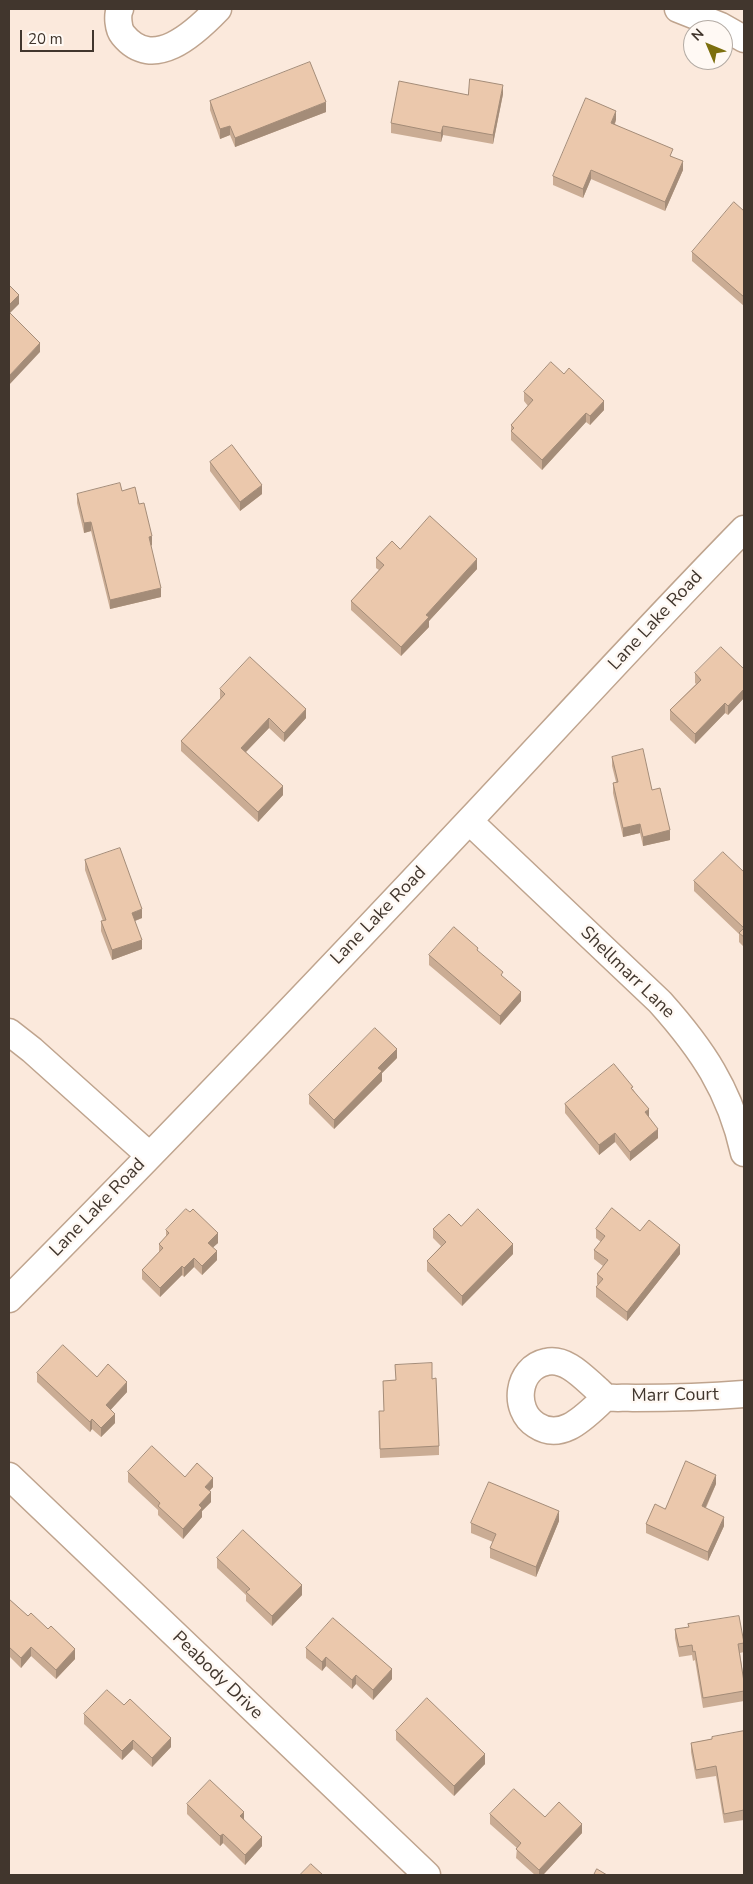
<!DOCTYPE html>
<html>
<head>
<meta charset="utf-8">
<style>
	body { margin:0 }
	#map { position:relative; width:753px; height:1884px; overflow:hidden; background:#fbe9dc; font-family:"Nunito Sans",sans-serif }
	canvas { display:block }
	.frame { position:absolute; inset:0; border:10px solid #41362d; pointer-events:none }
	.north { position:absolute; left:683px; top:20px; width:50px; height:50px; box-sizing:border-box; background:#fff9f4; border:1px solid #b3aba4; border-radius:50%; rotate:315deg; font-size:14px; font-weight:700; line-height:20px; text-align:center; color:#41362d }
	.north::after { content:''; display:block; margin:auto; width:18px; height:22px; background:#7c6f0e; clip-path:polygon(50% 0,100% 100%,50% 72%,0 100%) }
	.scale { position:absolute; left:20px; top:30px; width:74px; height:22px; box-sizing:border-box; border:2px solid #41362d; border-top:0; padding-left:6px; font-size:15px; line-height:18px; white-space:nowrap; color:#41362d; -webkit-text-stroke:4px #fff9f4; paint-order:stroke }
</style>
</head>
<body>
<div id="map">
<canvas width="753" height="1884"></canvas>
<div class="frame"></div>
<div class="north">N</div>
<div class="scale">20 m</div>
</div>
<script>
const g = document.querySelector('canvas').getContext('2d');
g.lineJoin = 'round';
function stroke(path, color, width, dash) { g.strokeStyle = color; g.lineWidth = width; g.lineCap = dash ? 'butt' : 'round'; g.setLineDash(dash || []); g.stroke(path); }
function paint(path, color) { g.fillStyle = color; g.fill(path, 'evenodd'); }
function write(font, color, halo, rows, align = 'center') {
  g.font = font + ' "Nunito Sans",sans-serif'; g.lineWidth = 5; g.setLineDash([]); g.textBaseline = 'middle'; g.strokeStyle = halo; g.fillStyle = color; for (const [text, x, y, turn = 0] of rows) {
    g.save(); g.translate(x, y); g.rotate((+turn || 0) * Math.PI / 180); g.textAlign = isNaN(turn) ? turn : align; if (halo) g.strokeText(text, 0, 0); g.fillText(text, 0, 0); g.restore();
  }
}
const street = new Path2D(`
	M120 9C117 15 118 29 123 35 153 72 194 34 218 9
	M678 9 721 26 744 39
	M469 821 660 1002C702 1049 730 1090 744 1153
	M9 1032 32 1050 149 1155
	M9 1299C165 1142 318 982 469 821 560 724 650 625 744 529
	M606 1397C587 1414 563 1443 536 1425 512 1410 517 1368 546 1362 566 1357 584 1378 598 1390 600 1392 604 1396 607 1397 614 1399 626 1397 634 1398 671 1398 707 1397 744 1394
	M9 1476 427 1875`);
const wall = new Path2D(`
	M503 94 493 144 443 135 441 142 391 133V123L468 95Z
	M210 101 326 112 235 147 230 135 220 139 210 110Z
	M616 120 615 124 673 157 683 170 665 211 591 179 583 198 553 185V176Z
	M744 211V306L692 261V252Z
	M524 392 604 410 590 425 586 422 542 470 511 440V425L528 406 524 401Z
	M210 462 262 494 240 511 210 471Z
	M122 491 139 504 152 545 151 546 161 597 110 609 91 531 84 533 77 503V494Z
	M400 549 477 569 429 621V627L401 656 351 610V601L379 570 376 568V558Z
	M744 669V698L728 715 725 713 695 744 670 720V710L696 684 695 683V673Z
	M220 689 306 718 284 742 269 728 246 752 283 795 258 822 181 751V741L220 699Z
	M612 757 652 790 670 840 643 846 640 833 623 837 613 793V783L616 782 612 766Z
	M85 860 142 918 135 921 142 949 112 960 101 931V921H103L85 870Z
	M744 872V947L739 942V934L694 891V881Z
	M478 951 521 1001 500 1025 429 965V955Z
	M397 1058 382 1073V1081L334 1129 309 1104V1095Z
	M633 1089 649 1117 658 1138 630 1161 615 1142 599 1155 565 1113V1104Z
	M461 1226 513 1254 462 1306 427 1271V1261L441 1246 433 1238V1229Z
	M596 1229 640 1231 680 1254 627 1321 596 1297V1287L598 1285 597 1284V1274L603 1266 594 1259V1250L601 1242 596 1238Z
	M166 1230 218 1243 213 1247 217 1260 202 1275 194 1267 184 1277 182 1275 160 1297 142 1279V1270L159 1252V1244L166 1237Z
	M395 1365 432 1379 439 1446V1455L380 1458 379 1421 384 1411 383 1381 396 1380Z
	M37 1373 97 1377 127 1392 110 1410 115 1423 101 1437 92 1429 90 1432 37 1382Z
	M128 1472 185 1477 213 1487 209 1491 211 1502 202 1511V1517L183 1539 158 1515V1510L128 1482Z
	M716 1484 706 1508 724 1526 708 1561 646 1533V1524L665 1509Z
	M559 1521 536 1577 490 1558V1548L493 1542 471 1533V1523Z
	M217 1558 302 1595 272 1626 246 1601V1595L217 1568Z
	M9 1599 75 1659 56 1679 31 1656 21 1668 9 1656Z
	M675 1629 744 1643V1652L740 1653 744 1681V1701L703 1708 695 1660 693 1661 692 1655 679 1657 675 1638Z
	M306 1648 392 1679 373 1700 356 1684 352 1689 326 1666 322 1671 306 1658Z
	M84 1714 171 1747 152 1767 133 1749 122 1760 84 1724Z
	M396 1731 485 1764 454 1796 396 1740Z
	M744 1731V1820L724 1823 716 1776 696 1779 691 1752V1743L712 1739Z
	M187 1804 244 1819 262 1846 245 1865 223 1843 220 1846 187 1814Z
	M490 1814 545 1817 582 1833 543 1875H535L516 1858 517 1848 490 1824Z`);
const shadedWall = new Path2D(`
	M503 85V94L493 144V135Z
	M326 102V112L235 147V138Z
	M616 111V120L611 132V123Z
	M230 126V135L220 139V129Z
	M443 126V135L441 142V133Z
	M683 161V170L665 211V202Z
	M591 170V179L583 198V189Z
	M19 295V304L9 314V305Z
	M40 343V352L9 385V376Z
	M604 401V410L590 425V416Z
	M586 413V422L542 470V460Z
	M262 485V494L240 511V502Z
	M91 522V531L84 533V523Z
	M152 536V545L149 546V537Z
	M477 559V569L429 621V627L401 656V647L426 615Z
	M161 588V597L110 609V600Z
	M744 689V698L728 715V706Z
	M725 703V713L695 744V734Z
	M306 709V718L284 742V733Z
	M269 718V728L241 757V748Z
	M283 786V795L258 822V812Z
	M640 824V833L623 837V828Z
	M670 830V840L643 846V837Z
	M142 909V918L132 922V913Z
	M142 940V949L112 960V950Z
	M521 992V1001L500 1025V1016Z
	M397 1049V1058L382 1073V1081L334 1129V1120L378 1068Z
	M649 1109V1118L645 1112Z
	M658 1129V1138L630 1161V1152Z
	M615 1133V1142L599 1155V1145Z
	M218 1233V1243L208 1252V1243Z
	M513 1244V1254L462 1306V1296Z
	M680 1245V1254L627 1321V1312Z
	M217 1251V1260L202 1275V1266Z
	M194 1258V1267L184 1277V1268Z
	M182 1266V1275L160 1297V1288Z
	M127 1382V1392L106 1415V1405Z
	M115 1414V1423L101 1437V1428Z
	M92 1419V1429L90 1432V1422Z
	M716 1475V1484L702 1515V1506Z
	M213 1478V1487L205 1496V1487Z
	M211 1492V1502L202 1511V1517L183 1539V1529L199 1505Z
	M559 1511V1521L536 1577V1567Z
	M724 1517V1526L708 1561V1552Z
	M302 1585V1595L272 1626V1616Z
	M31 1647V1656L21 1668V1658Z
	M75 1649V1659L56 1679V1670Z
	M326 1657V1666L322 1671V1662Z
	M392 1669V1679L373 1700V1690Z
	M356 1675V1684L352 1689V1680Z
	M171 1738V1747L152 1767V1758Z
	M133 1740V1749L122 1760V1751Z
	M485 1754V1764L454 1796V1786Z
	M244 1812V1821L240 1816Z
	M582 1824V1833L543 1875H539V1870Z
	M223 1834V1843L220 1846V1836Z
	M262 1837V1846L245 1865V1855Z`);
const building = new Path2D(`
	M310 62 326 102 235 138 230 126 220 129 210 101Z
	M470 79 503 85 493 135 443 126 441 133 391 123 399 81 468 95Z
	M586 98 616 111 611 123 673 149 670 156 683 161 665 202 591 170 583 189 553 176Z
	M734 202 744 211V297L692 252Z
	M9 285 19 295 9 305Z
	M9 312 40 343 9 376Z
	M551 362 564 374 569 368 604 401 590 416 586 413 542 460 511 431 514 428 511 425 533 400 524 392Z
	M232 445 262 485 240 502 210 462Z
	M120 483 122 491 135 487 139 504 144 503 152 536 149 537 161 588 110 600 91 522 84 523 77 494Z
	M430 516 477 559 426 615 429 617 401 647 351 601 384 565 376 558 392 541 400 549Z
	M721 647 744 669V689L728 706 725 703 695 734 670 710 701 680 695 673Z
	M250 657 306 709 284 733 269 718 241 748 283 786 258 812 181 741 225 694 220 689Z
	M643 749 652 790 660 788 670 830 643 837 640 824 623 828 613 783 618 782 612 757Z
	M120 848 142 909 132 913 142 940 112 950 101 921 106 920 85 860Z
	M723 852 744 872V937L739 933 744 928 694 881Z
	M454 927 478 948 477 950 503 972 501 975 521 992 500 1016 429 955Z
	M375 1028 397 1049 378 1068 382 1071 334 1120 309 1095Z
	M614 1064 633 1087 631 1088 649 1109 645 1112 658 1129 630 1152 615 1133 599 1145 565 1104Z
	M612 1208 640 1231 649 1220 680 1245 627 1312 596 1287 603 1279 597 1274 608 1260 594 1250 605 1236 596 1229Z
	M186 1209 190 1212 193 1209 218 1233 208 1243 217 1251 202 1266 194 1258 184 1268 182 1266 160 1288 142 1270 163 1248 159 1244 169 1233 166 1230Z
	M478 1209 513 1244 462 1296 427 1261 446 1242 433 1229 449 1214 461 1226Z
	M63 1345 97 1377 108 1364 127 1382 106 1405 115 1414 101 1428 92 1419 90 1422 37 1373Z
	M432 1363V1379L436 1378 439 1446 380 1449 379 1411H384L383 1381 396 1380 395 1365Z
	M152 1446 185 1477 197 1463 213 1478 205 1487 211 1492 199 1505 202 1508 183 1529 158 1506 160 1503 128 1472Z
	M686 1461 716 1475 702 1506 724 1517 708 1552 646 1524 655 1504 665 1509Z
	M489 1482 559 1511 536 1567 490 1548 496 1534 471 1523Z
	M243 1530 302 1585 272 1616 246 1592 250 1589 217 1558Z
	M9 1599 28 1616 31 1613 48 1629 51 1626 75 1649 56 1670 31 1647 21 1658 9 1647Z
	M739 1616 744 1643 738 1644 744 1682V1691L703 1698 695 1651 693 1652 692 1645 679 1647 675 1629 689 1627 688 1624Z
	M333 1618 392 1669 373 1690 356 1675 352 1680 326 1657 322 1662 306 1648Z
	M107 1690 124 1705 130 1699 171 1738 152 1758 133 1740 122 1751 84 1714Z
	M427 1698 485 1754 454 1786 396 1731Z
	M744 1731V1810L724 1814 716 1766 696 1770 691 1743 712 1739V1737Z
	M210 1780 244 1812 240 1816 262 1837 245 1855 223 1834 220 1836 187 1804Z
	M514 1789 545 1817 559 1802 582 1824 539 1870 516 1849 521 1843 490 1814Z
	M311 1864 323 1875H300Z
	M597 1869 607 1875H594Z`);
const streetNames = [
	["Lane Lake Road",656,621,-47],
	["Lane Lake Road",379,916,-46],
	["Shellmarr Lane",627,973,44],
	["Lane Lake Road",98,1208,-46],
	["Marr Court",675,1396,-1],
	["Peabody Drive",217,1676,44]
];
stroke(street, '#bfa48e', 29);
stroke(street, '#fff', 26);
paint(wall, '#caac94');
paint(shadedWall, '#a48c78');
paint(building, '#ebc8ac');
stroke(building, '#a48c78', 1);
write('18px', '#41362d', '#fff9f4', streetNames);
</script>
</body>
</html>
